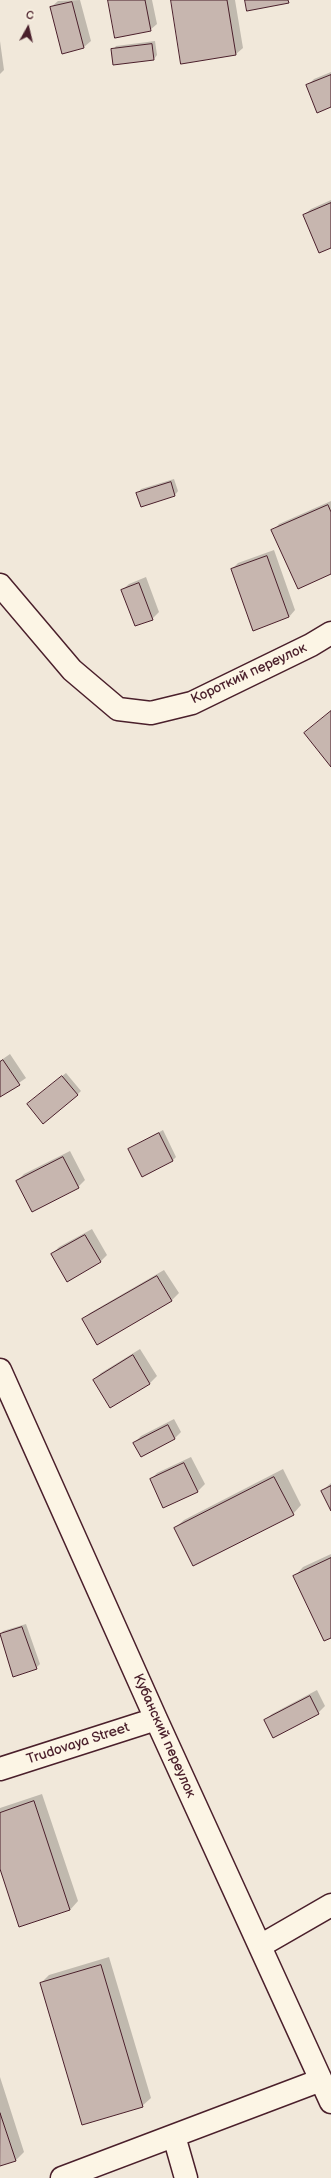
<!DOCTYPE html>
<html>
<head>
<meta charset="utf-8">
<style>
	body { margin:0 }
	#map { position:relative; width:331px; height:2178px; overflow:hidden; background:#f1e8da; font-family:"Balsamiq Sans",sans-serif }
	canvas { display:block }
	.north { position:absolute; left:8px; top:8px; width:40px; height:40px; -webkit-text-stroke:3px #fcf5e5; paint-order:stroke; rotate:8deg; font-size:11px; font-weight:700; line-height:16px; text-align:center; color:#4a1f2b }
	.north::after { content:''; display:block; margin:auto; width:14px; height:18px; background:#4a1f2b; clip-path:polygon(50% 0,100% 100%,50% 72%,0 100%) }
</style>
</head>
<body>
<div id="map">
<canvas width="331" height="2178"></canvas>
<div class="north">С</div>
</div>
<script>
const g = document.querySelector('canvas').getContext('2d');
g.lineJoin = 'round';
function paint(path, color) { g.fillStyle = color; g.fill(path, 'evenodd'); }
function stroke(path, color, width, dash) { g.strokeStyle = color; g.lineWidth = width; g.lineCap = dash ? 'butt' : 'round'; g.setLineDash(dash || []); g.stroke(path); }
function write(font, color, halo, rows, align = 'center') {
  g.font = font + ' "Balsamiq Sans",sans-serif'; g.lineWidth = 3; g.setLineDash([]); g.textBaseline = 'middle'; g.strokeStyle = halo; g.fillStyle = color; for (const [text, x, y, turn = 0] of rows) {
    g.save(); g.translate(x, y); g.rotate((+turn || 0) * Math.PI / 180); g.textAlign = isNaN(turn) ? turn : align; if (halo) g.strokeText(text, 0, 0); g.fillText(text, 0, 0); g.restore();
  }
}
const shadow = new Path2D(`
	M80 0 91 41 84 47 51 7 58 1Z
	M109 0H152L157 24 150 30Z
	M172 0H235L243 48 236 54Z
	M0 41 4 70 0 74Z
	M155 41 157 55 154 59 113 50 116 46Z
	M331 72V106L307 86 314 79Z
	M331 200V247L304 215 311 209Z
	M174 479 178 491 175 495 138 493 141 489Z
	M331 501V573L273 531 279 524Z
	M274 550 295 610 289 617 232 569 238 563Z
	M146 577 159 612 152 619 122 590 129 584Z
	M10 1054 26 1078 0 1096V1061Z
	M66 1073 81 1091 77 1095 32 1100Z
	M163 1130 176 1157 173 1160 129 1149Z
	M70 1151 85 1180 78 1187 17 1181 24 1174Z
	M92 1229 107 1255 100 1262 52 1254 59 1247Z
	M164 1270 179 1293 172 1300 98 1344 83 1319 90 1313Z
	M140 1349 157 1376 150 1383 110 1406 94 1380 101 1373Z
	M174 1419 181 1432 174 1439 134 1443 141 1436Z
	M191 1457 205 1484 198 1491 164 1507 151 1479 157 1473Z
	M283 1469 301 1505 293 1514 175 1528 184 1520Z
	M331 1483V1508L322 1491Z
	M331 1554V1637L295 1576 303 1567Z
	M26 1624 40 1664 36 1668 13 1676 0 1635 3 1631Z
	M317 1690 325 1706 318 1713 265 1720 272 1714Z
	M42 1794 78 1901 70 1910 0 1866V1808Z
	M109 1957 151 2098 142 2106 41 1983 49 1975Z
	M0 2077 24 2152 15 2161 0 2165Z`);
const building = new Path2D(`
	M108 0H145L151 31 115 38Z
	M171 0H227L236 55 181 64Z
	M245 0H288L289 3 247 11Z
	M72 2 84 48 62 54 50 7Z
	M152 44 154 60 113 65 111 49Z
	M331 75V107L317 113 306 85Z
	M331 203V248L319 253 303 215Z
	M171 482 175 496 141 507 136 493Z
	M328 505 331 512V574L298 589 271 530Z
	M267 556 289 617 253 631 231 569Z
	M139 583 153 620 135 626 121 590Z
	M331 711V767L304 733Z
	M3 1060 20 1085 0 1097V1062Z
	M62 1076 78 1095 43 1124 27 1104Z
	M159 1133 173 1161 142 1177 128 1149Z
	M63 1157 79 1188 32 1212 16 1181Z
	M85 1235 101 1262 67 1282 51 1254Z
	M157 1276 172 1301 97 1345 82 1319Z
	M133 1355 150 1384 110 1408 93 1380Z
	M168 1425 175 1439 141 1457 133 1443Z
	M184 1463 198 1492 163 1508 150 1479Z
	M274 1477 294 1515 193 1566 174 1528Z
	M331 1486V1511L321 1491Z
	M331 1558V1638L324 1641 293 1576Z
	M22 1627 37 1669 13 1677 0 1634Z
	M310 1696 319 1714 273 1738 264 1720Z
	M34 1801 70 1910 19 1927 0 1869V1813Z
	M101 1965 143 2107 82 2125 40 1983Z
	M0 2113 16 2161 0 2166Z`);
const minor = new Path2D(`
	M0 585 72 670 118 709 151 713 192 703 311 645 331 633
	M0 1370 156 1719 331 2102
	M0 1769 156 1719
	M260 1946 331 1905
	M174 2136 186 2178
	M62 2178 321 2080`);
const streetNames = [
	["Короткий переулок",249,674,-25],
	["Кубанский переулок",164,1736,66],
	["Trudovaya Street",78,1744,-18]
];
paint(shadow, '#0003');
paint(building, '#c7b6af');
stroke(building, '#4a1f2b', 1);
stroke(minor, '#4a1f2b', 25);
stroke(minor, '#fcf5e5', 22);
write('14px', '#4a1f2b', '#fcf5e5', streetNames);
</script>
</body>
</html>
